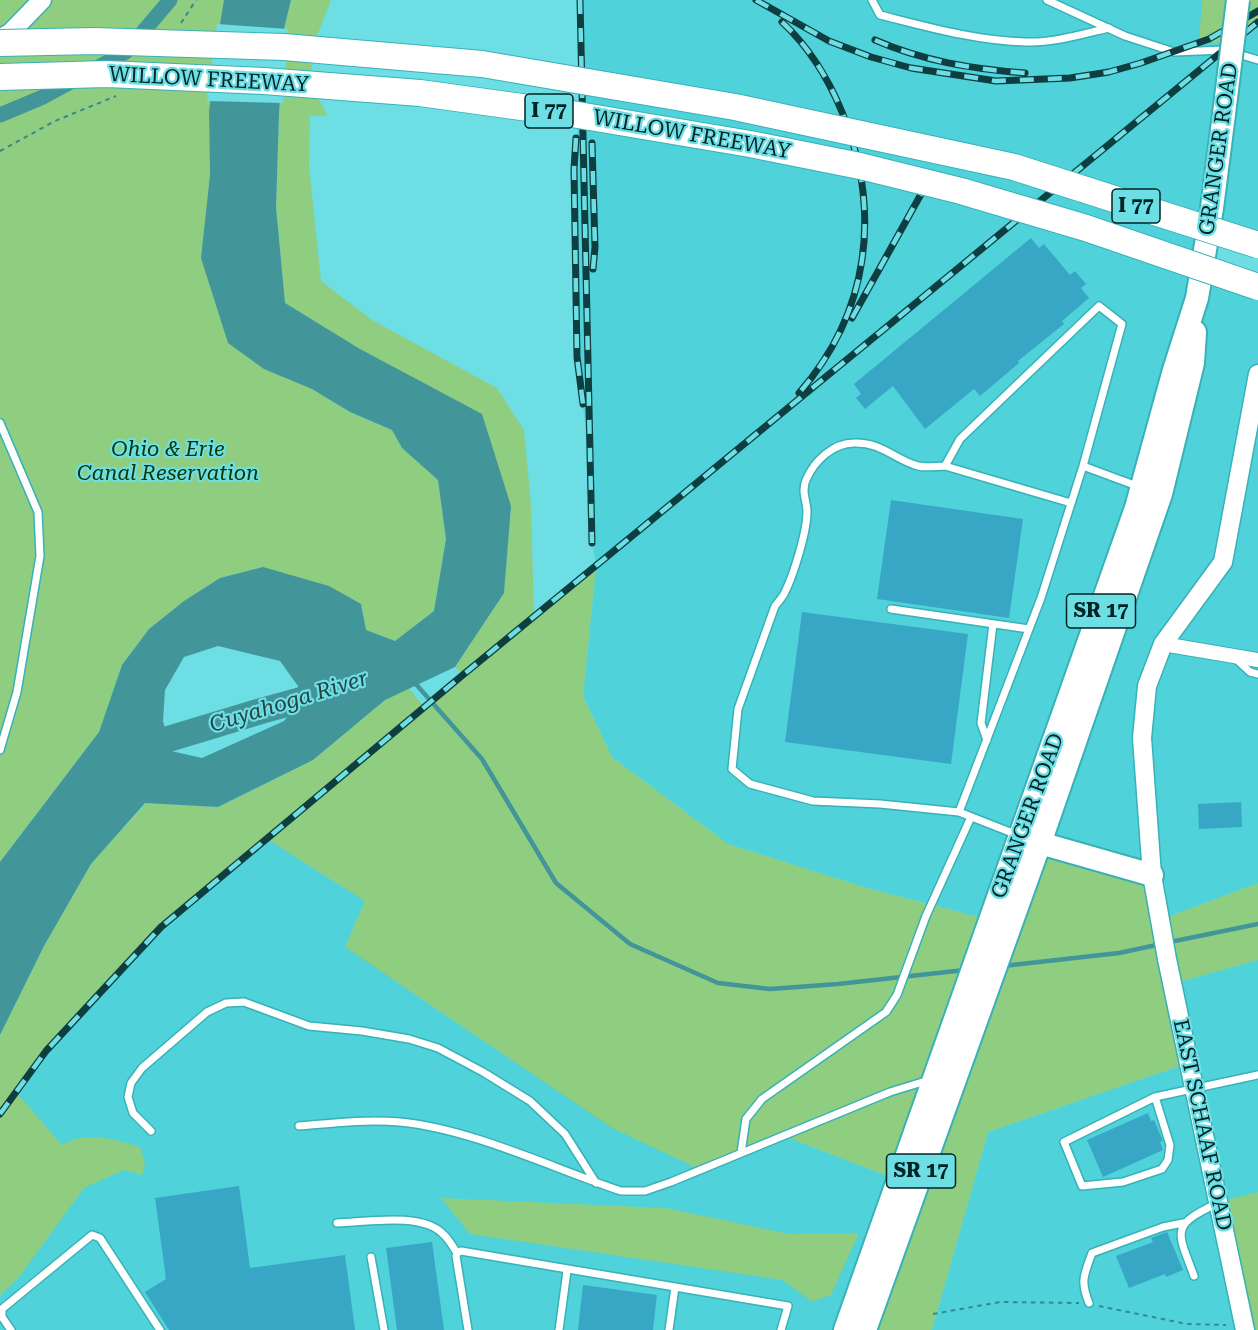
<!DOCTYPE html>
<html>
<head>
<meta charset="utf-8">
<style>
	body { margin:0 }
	canvas { display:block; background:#6cdee4 }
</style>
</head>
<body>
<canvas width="1258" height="1330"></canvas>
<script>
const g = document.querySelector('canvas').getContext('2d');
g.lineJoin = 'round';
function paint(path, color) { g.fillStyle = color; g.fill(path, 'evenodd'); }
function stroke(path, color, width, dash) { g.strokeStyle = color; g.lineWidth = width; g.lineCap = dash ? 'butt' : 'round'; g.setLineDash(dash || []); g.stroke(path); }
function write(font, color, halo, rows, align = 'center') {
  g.font = font + ' "Roboto Serif",serif'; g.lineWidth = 4.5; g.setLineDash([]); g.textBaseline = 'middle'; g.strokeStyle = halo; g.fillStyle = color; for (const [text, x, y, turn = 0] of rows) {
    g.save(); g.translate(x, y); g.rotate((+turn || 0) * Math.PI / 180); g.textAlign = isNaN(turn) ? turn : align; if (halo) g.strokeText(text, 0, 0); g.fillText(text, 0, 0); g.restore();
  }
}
const built = new Path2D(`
	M580 0H1210L1241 36 1258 22V234L1214 222 1201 273 1258 296V883L1160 920H990L867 888 728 844 612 757 583 696 596 567 592 540 590 464 577 357 574 169 585 51 581 22Z
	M267 838 365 901 345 947 784 1136 898 1180 845 1330H0V1295L91 1179 16 1093 46 1051 151 940 205 890Z
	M1258 960V1192L1219 1202 1245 1330H932L988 1132 1188 1063 1172 984Z`);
const green = new Path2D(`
	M0 0H228L284 29 291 0H331L312 49 311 86 328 116H310L309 166 321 281 372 320 497 388 524 430 531 505 534 616 596 567 583 696 612 757 728 844 867 888 990 920 1040 843 1152 875 1160 920 1258 883V960L1172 984 1188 1063 988 1132 932 1330H865L898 1180 784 1136 701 1170 612 1128 345 947 365 901 267 839C176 915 87 996 16 1092L62 1145C85 1130 115 1139 140 1147L145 1164 142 1175 124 1170 84 1188 19 1277 0 1295V1035L44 946 91 864 146 803 219 807 313 760 385 700 409 688 424 707 464 675 455 667 504 593 511 506 360 349 285 303 276 207 279 115 209 112 210 175 312 389 350 412 392 430 402 448 438 480 446 539 434 611 395 641 366 630 361 604 263 567 220 578 184 601 149 629 122 665 99 732 0 862Z
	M1202 0H1258V22L1233 42 1199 43Z
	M1258 1192V1330H1245L1218 1202Z
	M441 1198 666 1208 789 1234 859 1233 831 1295 812 1302 783 1280 470 1234Z`);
const water = new Path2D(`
	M224 0H291L284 29 279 114 276 207 285 303 360 349 482 414 511 506 504 593 455 667 385 700 313 760 218 807 145 803 91 864 44 946 0 1035V862L99 732 122 665 149 629 184 601 220 578 263 567 329 586 361 604 366 630 395 641 434 611 446 539 438 480 402 448 392 430 350 412 312 389 264 369 228 343 201 258 210 175 209 112 219 30ZM218 646 280 661 298 686 296 706 284 721 202 758 171 751 163 721 165 690 184 657Z`);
const pier = new Path2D(`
	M217 24 288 29 283 103 207 101Z`);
const stream = new Path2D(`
	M414 682 482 759 556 883 630 944 718 983 770 989 838 984 965 970
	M1170 942 1258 924
	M1003 966 1119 953 1161 944`);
const canal = new Path2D(`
	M0 115 43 97 126 52 170 0`);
const river = new Path2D(`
	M137 753 142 747 261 711 330 692`);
const building = new Path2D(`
	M1031 238 1039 248 1044 244 1070 275 1075 271 1086 284 1081 288 1089 298 1062 321 1064 324 1018 361 1019 363 980 396 974 389 925 429 893 386 865 409 856 398 861 394 854 384Z
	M891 500 1023 519 1009 618 877 599Z
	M802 612 968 634 951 764 785 742Z
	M1241 802 1242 827 1199 829 1198 804Z
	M1148 1113 1151 1121 1154 1120 1162 1139 1163 1141 1160 1142 1163 1150 1103 1177 1087 1140Z
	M239 1186 250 1268 345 1255 355 1330H169L145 1292 166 1279 155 1198Z
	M1167 1232 1183 1270 1166 1277 1165 1274 1129 1288 1116 1256 1153 1242 1151 1238Z
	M432 1242 444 1330H397L386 1248Z
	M583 1285 657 1295 653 1330H578Z`);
const path = new Path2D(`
	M181 23 196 0
	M0 151 55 121 116 96
	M1099 1306 1187 1324 1226 1325
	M933 1314 1000 1302 1079 1303`);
const service = new Path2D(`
	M872 0 880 15C928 27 977 41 1026 42 1053 43 1083 34 1109 28
	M1047 0 1125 36 1174 52 1224 50 1258 60
	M0 423 38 512 40 556 17 692 0 750
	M945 466C937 466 926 468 918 466 895 460 882 442 854 443 833 443 814 461 806 480 801 492 807 501 807 512 807 531 794 574 785 592 783 597 778 602 775 606L738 709 732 769 750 784 813 801 880 804 959 812
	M1071 503 945 466 960 439 1099 306 1122 324 1083 466
	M891 609 1029 629
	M1237 660 1250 672 1258 674
	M987 740 981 723 993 624
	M1015 834 959 812 1041 598 1083 466 1137 486
	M1155 1097 1170 1145 1168 1160 1162 1169 1123 1182 1082 1186 1064 1142 1155 1097 1258 1075
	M299 1126C333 1123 366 1119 400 1122 472 1129 552 1168 621 1191H645L671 1182 890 1092 929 1080
	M151 1131 133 1113 128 1097 131 1083 142 1068 207 1012 226 1003 244 1002 309 1026 362 1031 409 1039 438 1048 483 1072 530 1101 565 1134 596 1183
	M741 1153 746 1119 762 1099 886 1012 897 995 926 916 971 817
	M337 1223C366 1222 422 1212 443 1234 449 1239 453 1247 457 1253
	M371 1257 384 1330
	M1194 1276C1178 1232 1169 1226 1216 1204
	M1089 1303C1080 1281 1084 1275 1092 1253L1163 1227 1183 1223
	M11 1330 2 1317V1309L92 1235 100 1238 160 1330
	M468 1330 456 1256 457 1253 461 1251 675 1287
	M559 1330 567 1271
	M669 1330 675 1287 788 1306 781 1330`);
const minor = new Path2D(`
	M1163 644 1258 660`);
const tertiary = new Path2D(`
	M0 39 11 32 42 0
	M1245 1330 1167 959 1152 875 1142 738 1147 686 1163 644 1223 562 1258 374`);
const primary = new Path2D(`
	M1026 839 1152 875
	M845 1330 1136 508 1174 370 1197 298 1212 208 1224 114
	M865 1330 1040 843 1161 494 1193 363 1195 332`);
const rail = new Path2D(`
	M580 0 592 543
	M756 0 829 41 871 57 911 68 996 81 1070 78 1109 72 1141 63 1209 39 1258 11
	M782 22C809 47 828 78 842 112 882 210 870 312 799 393
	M875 40C923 61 972 69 1025 73
	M576 138 574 169 577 357 583 404
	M592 143 595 247 593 269
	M852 318 930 178
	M0 1114 46 1051 161 927 464 674 1258 22`);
const primaryBridge = new Path2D(`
	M1224 114 1238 0`);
const motorwayBridge = new Path2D(`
	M0 43 94 41 284 47 482 64 735 107 1014 167 1258 245
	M0 77 107 74 264 81 420 93 572 114 750 144 860 166 961 191 1086 228 1258 287`);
const shields = [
	[549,111,48],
	[1136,206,48],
	[1101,611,69],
	[921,1171,69]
];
const shieldNames = [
	["I 77",549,111],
	["I 77",1136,206],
	["SR 17",1101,611],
	["SR 17",921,1171]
];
const streetNames = [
	["WILLOW FREEWAY",209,80,3],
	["WILLOW FREEWAY",692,135,10],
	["GRANGER ROAD",1219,149,-82],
	["GRANGER ROAD",1028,816,-70],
	["EAST SCHAAF ROAD",1202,1125,78]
];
const parkNames = [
	["Ohio & Erie",168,450],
	["Canal Reservation",168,474]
];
const waterNames = [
	["Cuyahoga River",289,702,-17]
];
paint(built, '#4fd2d9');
paint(green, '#8fcd81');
paint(water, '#429599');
paint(pier, '#6cdee4');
stroke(stream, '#429599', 4.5);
stroke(canal, '#429599', 15);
stroke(river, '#429599', 26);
paint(building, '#38a7c5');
stroke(service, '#38b1b7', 10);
stroke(minor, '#38b1b7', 16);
stroke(tertiary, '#38b1b7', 21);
stroke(primary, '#38b1b7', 26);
stroke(path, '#39878b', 2, [4.5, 4.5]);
stroke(service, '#fff', 7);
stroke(minor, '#fff', 14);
stroke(tertiary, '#fff', 18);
stroke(primary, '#fff', 22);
stroke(rail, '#0f3e40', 7);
stroke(rail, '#6cdee4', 4.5, [14]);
stroke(primaryBridge, '#38b1b7', 26, []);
stroke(motorwayBridge, '#38b1b7', 28, []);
stroke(primaryBridge, '#fff', 22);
stroke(motorwayBridge, '#fff', 26);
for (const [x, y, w] of shields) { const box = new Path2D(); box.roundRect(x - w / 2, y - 17, w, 34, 4.5); g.fillStyle = '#6cdee4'; g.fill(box); stroke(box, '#002426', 1.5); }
write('bold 20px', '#002426', null, shieldNames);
write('21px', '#002426', '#6cdee4', streetNames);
write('italic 21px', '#073600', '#6cdee4', parkNames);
write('italic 22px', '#274243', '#6cdee4', waterNames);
</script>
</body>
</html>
